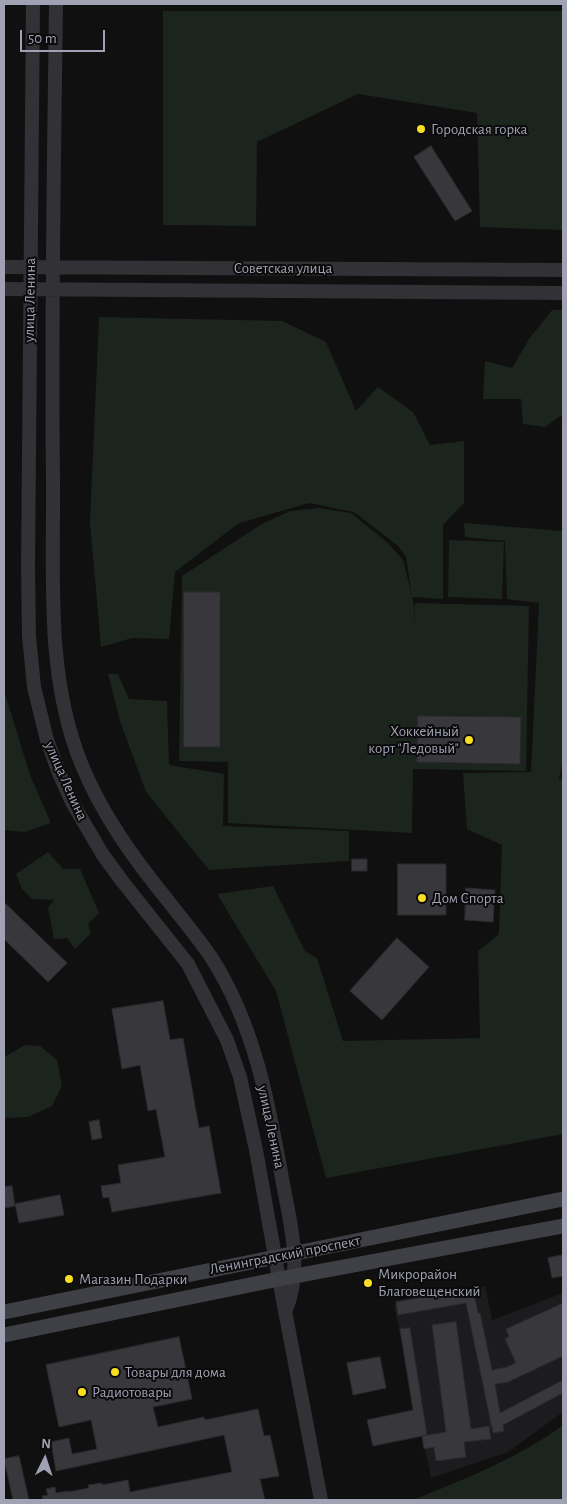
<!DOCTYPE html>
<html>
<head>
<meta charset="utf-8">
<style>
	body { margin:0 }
	#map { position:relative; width:567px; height:1504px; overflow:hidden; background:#101011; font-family:"Alegreya Sans",sans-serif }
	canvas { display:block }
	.frame { position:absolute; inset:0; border:5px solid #a0a2b3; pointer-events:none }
	.north { position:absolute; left:20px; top:1434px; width:50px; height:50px; -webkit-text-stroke:4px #0b0b0c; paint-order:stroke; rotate:4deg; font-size:14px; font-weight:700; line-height:20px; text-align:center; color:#a0a2b3 }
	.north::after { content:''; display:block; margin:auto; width:18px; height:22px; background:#a0a2b3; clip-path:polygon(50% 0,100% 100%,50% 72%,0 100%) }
	.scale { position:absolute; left:20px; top:30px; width:85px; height:22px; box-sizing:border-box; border:2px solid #a0a2b3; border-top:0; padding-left:6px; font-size:15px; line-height:18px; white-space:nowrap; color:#a0a2b3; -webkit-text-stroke:4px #0b0b0c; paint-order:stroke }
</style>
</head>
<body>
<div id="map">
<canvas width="567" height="1504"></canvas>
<div class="frame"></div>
<div class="north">N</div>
<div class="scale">50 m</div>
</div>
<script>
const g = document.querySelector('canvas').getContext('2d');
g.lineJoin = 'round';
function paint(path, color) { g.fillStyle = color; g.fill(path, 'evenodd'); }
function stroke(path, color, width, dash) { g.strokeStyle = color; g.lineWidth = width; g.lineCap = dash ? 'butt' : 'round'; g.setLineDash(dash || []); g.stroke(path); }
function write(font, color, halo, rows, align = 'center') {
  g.font = font + ' "Alegreya Sans",sans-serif'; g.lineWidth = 4; g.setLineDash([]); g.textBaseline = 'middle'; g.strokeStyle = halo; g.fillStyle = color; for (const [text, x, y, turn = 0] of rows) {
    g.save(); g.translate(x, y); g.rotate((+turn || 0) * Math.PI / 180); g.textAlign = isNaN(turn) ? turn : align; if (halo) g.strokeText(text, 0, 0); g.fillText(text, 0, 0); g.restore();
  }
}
const built = new Path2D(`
	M485 1286 492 1320 563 1293V1412L508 1452 431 1478 394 1305Z`);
const green = new Path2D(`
	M163 11H563V230L480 227 477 113 358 94 257 142 256 226 163 225Z
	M552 310H563V414L545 427 523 424 521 399H483L485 361 512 368 529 339Z
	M99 317 282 321 326 342 356 411 378 387 413 412 430 445 464 441V503L443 525V599L412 597 414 605V624L415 603 529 606 526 771 413 769 412 833 228 823V762L179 761 182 576 260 525 290 511 318 508 351 513 388 543 403 560 412 596 406 557 398 546 354 512 309 503 239 523 175 572 169 639 132 638 101 647 90 522Z
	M464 523 563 531V759L559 779 563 780V1134L326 1178 276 991 217 894 273 886 305 951 317 958 343 1041 480 1038 478 951 499 934 502 845 467 829 463 773 531 772 539 603 507 599 505 541 465 537Z
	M449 540 504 542 502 599 448 597Z
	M108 674H118L129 699 167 701 169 765 224 774 223 826 349 831V861L209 870 146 792 120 721Z
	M4 690 30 775 51 823 24 832 4 830Z
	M48 852 63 869H80L99 913 88 924 91 933 75 949 67 938 54 939 48 908 54 900 32 899 22 889 16 874Z
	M25 1045 40 1046 57 1060 62 1086 52 1106 28 1117 4 1118V1057Z
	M563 1425V1500H413C462 1480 521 1457 563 1425Z`);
const building = new Path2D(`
	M431 146 472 211 455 221 414 157Z
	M184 592H220V747H184Z
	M418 716 521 717 520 764 417 762Z
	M352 859H367V871H352Z
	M398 864H446V915H398Z
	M466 888 495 890 493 922 465 920Z
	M4 902 67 963 48 982 4 939Z
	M397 938 429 967 382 1020 350 991Z
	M163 1001 170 1040 183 1038 199 1128 209 1126 221 1193 112 1212 109 1197 103 1198 101 1186 121 1183 118 1165 165 1157 156 1109 148 1111 140 1065 122 1069 112 1009Z
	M99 1120 102 1138 92 1140 89 1122Z
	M12 1186 15 1206 4 1208V1187Z
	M60 1195 64 1215 19 1223 15 1204Z
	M563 1255V1276L552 1278 548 1258Z
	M466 1290 467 1295 474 1294 478 1313H480L492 1370 507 1367 516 1363 505 1339 509 1337 506 1329 563 1303V1356L508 1382 495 1384 500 1413 563 1380V1393L503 1425 504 1431 493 1433 466 1303 398 1315 396 1302Z
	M456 1322 471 1429 489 1426 491 1439 464 1442 466 1457 436 1461 434 1447 424 1449 422 1436 446 1432 432 1325Z
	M410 1328 427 1435 373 1446 367 1420 413 1410 400 1329Z
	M179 1337 192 1399 153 1407 158 1427 204 1417 205 1420 258 1409 264 1436 270 1435 279 1476 260 1479 265 1500H43L42 1496 48 1495 46 1489 55 1487 56 1493 68 1491V1492L89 1488 88 1485 102 1483V1485L128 1480 130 1492 232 1472 224 1435 56 1471 51 1442 69 1438 72 1454 97 1449 91 1420 59 1427 46 1365Z
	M380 1357 386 1388 353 1395 347 1363Z
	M19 1456 29 1500H13L4 1459Z`);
const tertiary = new Path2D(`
	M33 4 28 567 29 636 34 687 47 740 59 773 73 804 103 855 122 881 188 964 227 1040 240 1077 256 1150 279 1279 321 1500
	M56 4C54 162 51 320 53 478 54 573 45 674 81 763 102 815 134 859 169 902 183 920 198 938 211 957 255 1025 269 1105 283 1184 291 1226 303 1271 285 1312
	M4 267C190 269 377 268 563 270
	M4 289 563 293`);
const secondary = new Path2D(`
	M4 1312 563 1199
	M4 1335 279 1279 563 1226`);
const markers = [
	[421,129,5,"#f8df22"],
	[469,740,5,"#f8df22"],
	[422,898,5,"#f8df22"],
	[69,1279,5,"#f8df22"],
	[368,1283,5,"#f8df22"],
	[115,1372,5,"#f8df22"],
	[82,1392,5,"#f8df22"]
];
const poiNames = [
	["Городская горка",431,129],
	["Хоккейный",459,731,"right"],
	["корт \"Ледовый\"",459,748,"right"],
	["Дом Спорта",432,898],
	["Микрорайон",378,1274],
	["Благовещенский",378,1291],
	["Магазин Подарки",79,1279],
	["Товары для дома",125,1372],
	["Радиотовары",92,1392]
];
const streetNames = [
	["Советская улица",283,268],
	["улица Ленина",30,300,-89],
	["улица Ленина",66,781,66],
	["улица Ленина",271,1127,78],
	["Ленинградский проспект",285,1255,-11]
];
paint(built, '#1c1c1e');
paint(green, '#1c241e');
paint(building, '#37373c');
stroke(building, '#2b2a2d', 1);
stroke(tertiary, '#313136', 14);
stroke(secondary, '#3f3f46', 15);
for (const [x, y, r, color] of markers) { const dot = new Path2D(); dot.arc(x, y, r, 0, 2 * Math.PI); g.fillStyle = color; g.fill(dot); stroke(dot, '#0b0b0c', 2); }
write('15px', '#a0a2b3', '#0b0b0c', poiNames, 'left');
write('15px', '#a0a2b3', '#0b0b0c', streetNames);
</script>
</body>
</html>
